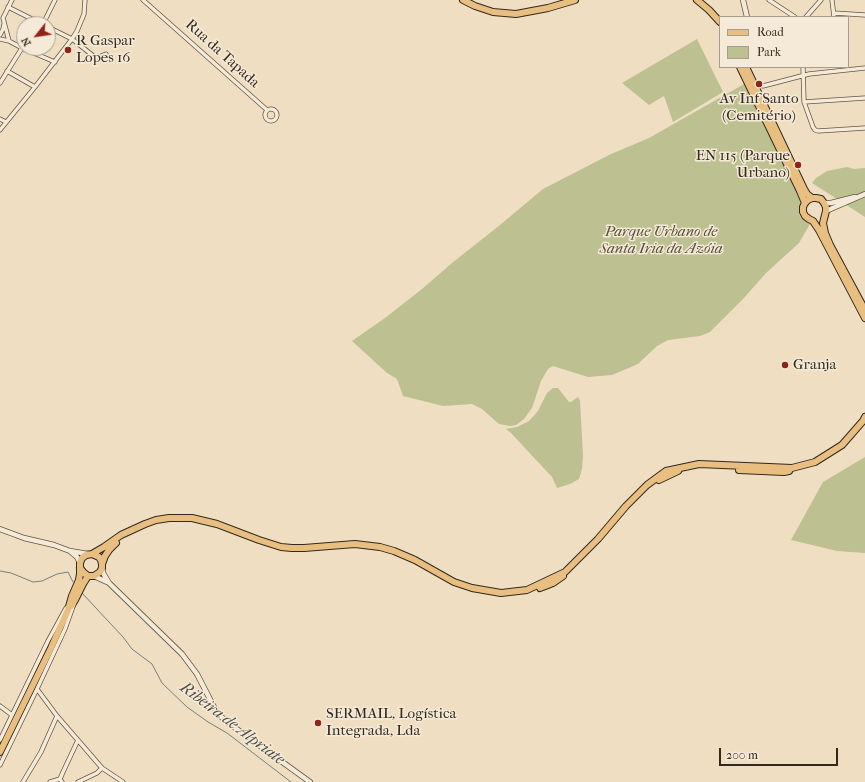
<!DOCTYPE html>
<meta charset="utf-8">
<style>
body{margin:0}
#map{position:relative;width:865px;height:782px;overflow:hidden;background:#f0dec2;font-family:"IM FELL French Canon",serif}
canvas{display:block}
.legend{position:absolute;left:719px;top:16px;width:130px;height:52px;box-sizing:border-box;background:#f5ead7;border:1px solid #a79c8d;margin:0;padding:5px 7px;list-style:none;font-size:12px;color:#33281d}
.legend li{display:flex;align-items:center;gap:8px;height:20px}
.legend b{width:20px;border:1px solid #a79c8d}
.north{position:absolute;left:16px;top:16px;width:40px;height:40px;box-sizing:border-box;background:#f5ead7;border:1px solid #a79c8d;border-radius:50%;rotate:240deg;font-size:11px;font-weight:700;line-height:16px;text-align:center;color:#33281d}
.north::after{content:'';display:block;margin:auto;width:14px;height:18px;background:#8f2418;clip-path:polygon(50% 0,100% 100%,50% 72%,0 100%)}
.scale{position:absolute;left:719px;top:748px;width:119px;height:18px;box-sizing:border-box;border:2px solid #33281d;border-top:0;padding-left:5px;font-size:12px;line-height:14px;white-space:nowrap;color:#33281d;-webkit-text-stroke:3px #f5ead7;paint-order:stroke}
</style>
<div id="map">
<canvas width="865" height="782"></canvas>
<ul class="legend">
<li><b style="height:5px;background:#e8bf81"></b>Road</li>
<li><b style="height:11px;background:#bdc090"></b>Park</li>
</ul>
<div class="north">N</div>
<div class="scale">200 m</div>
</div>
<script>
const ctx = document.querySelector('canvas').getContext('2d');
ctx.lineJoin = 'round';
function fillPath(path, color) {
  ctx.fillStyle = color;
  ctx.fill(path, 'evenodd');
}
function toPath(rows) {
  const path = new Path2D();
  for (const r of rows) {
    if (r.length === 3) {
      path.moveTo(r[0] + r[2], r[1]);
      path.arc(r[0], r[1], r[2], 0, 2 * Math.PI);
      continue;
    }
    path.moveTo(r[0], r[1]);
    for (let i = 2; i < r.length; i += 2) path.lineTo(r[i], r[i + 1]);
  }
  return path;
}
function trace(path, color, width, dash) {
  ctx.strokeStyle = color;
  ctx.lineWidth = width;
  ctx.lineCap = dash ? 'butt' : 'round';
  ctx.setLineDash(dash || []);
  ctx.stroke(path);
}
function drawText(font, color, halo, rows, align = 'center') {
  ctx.font = font + ' "IM FELL French Canon",serif';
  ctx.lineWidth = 3;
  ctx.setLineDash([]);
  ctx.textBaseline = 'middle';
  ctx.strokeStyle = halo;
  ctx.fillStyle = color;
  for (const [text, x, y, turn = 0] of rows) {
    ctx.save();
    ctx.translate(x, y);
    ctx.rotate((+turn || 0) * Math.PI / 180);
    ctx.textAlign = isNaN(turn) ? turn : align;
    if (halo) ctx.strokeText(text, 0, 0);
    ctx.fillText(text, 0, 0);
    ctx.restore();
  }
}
fillPath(toPath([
 [697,39,723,92,673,122,664,96,649,105,622,83],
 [744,84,801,199,799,214,801,218,810,224,799,243,766,273,743,299,710,332,700,336,668,340,657,346,638,364,612,375,588,377,553,366,548,369,541,381,532,408,524,419,516,425,510,426,499,424,482,409,472,404,443,406,403,396,397,379,387,373,352,341,385,318,422,289,452,263,500,225,543,189,611,154,649,138],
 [847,167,854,169,865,168,865,217,812,183,816,178,827,171],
 [553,388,558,388,569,402,571,402,578,397,580,401,582,437,583,456,582,469,579,479,570,484,557,488,552,477,511,433,506,429,517,427,529,421,538,411,547,393],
 [865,457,865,553,837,551,791,540,823,482]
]), '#bdc090');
trace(toPath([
 [0,571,11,573,33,582,42,581,57,574,68,572,73,582],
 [82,593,123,637,132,649,152,664,162,683,187,707,208,722,227,733,291,782]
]), '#73807d', 1);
const minor = toPath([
 [143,0,267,110],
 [769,0,795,17],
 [832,0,834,17],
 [8,7,42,24],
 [834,13,865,15],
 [806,17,821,0],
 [43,24,55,0],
 [48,27,72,39,96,58,106,54],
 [0,35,3,29,4,24],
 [0,39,9,41,22,48,55,62],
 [9,41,3,18,12,0],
 [803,67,804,102,813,127,815,130,818,131,865,128],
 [7,71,35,87],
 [0,83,22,48],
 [763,86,809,74,865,68],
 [804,102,865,98],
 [271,115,6],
 [0,119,6,122],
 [0,130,35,87,72,39,77,31,84,14,85,0],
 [37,689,57,716,102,768,123,782],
 [0,706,12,715],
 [0,740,48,641,66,608],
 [0,765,37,689,65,629,74,604],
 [23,782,41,752,57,716],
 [50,782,60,779],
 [62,782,60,779,63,772,78,740],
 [78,782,97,773,102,768]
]);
const tertiary = toPath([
 [743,0,747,17],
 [824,203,831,203,855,197],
 [826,211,865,194],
 [0,529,24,538,54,545,70,551,88,554],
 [71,552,77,557,80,563],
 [102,568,103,573,109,583,182,654,197,674,215,709,218,714,227,722,310,782],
 [94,576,107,582]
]);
const primary = toPath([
 [463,0,475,6,493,12,516,14,548,8,575,0],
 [697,0,709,10,720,22],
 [740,67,800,191,805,203],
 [746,67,804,189,807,194,812,198],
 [865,310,830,245,825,233,823,223,826,211,826,207,824,203,821,199,816,198,812,198,808,200,805,203,803,207,803,212,805,216,809,219,813,221,819,230,865,318],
 [739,470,784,472,789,471],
 [659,480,678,471],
 [92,554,104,547,121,535,145,524,156,520,169,518,192,518,217,524,259,540,281,547,292,548,304,548,355,544,380,547,394,551,415,560,454,582,472,588,501,593,527,590,565,572,598,539,626,506,647,485,666,471,699,464,792,468,815,462,842,445,863,421,865,417],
 [102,564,105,556,109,550,116,543],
 [540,588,553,583,563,576],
 [71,606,75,600,83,584,88,576],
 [0,752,51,648,68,610,72,596,79,580,80,574,80,563,82,558,86,555,92,554,99,557,101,560,102,564,102,568,100,572,94,576,88,576,84,573,80,568]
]);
trace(minor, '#625646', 5);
trace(tertiary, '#625646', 6);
trace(primary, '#33281d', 8);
trace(minor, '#f5ead7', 3.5);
trace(tertiary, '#f5ead7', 4.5);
trace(primary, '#e8bf81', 6);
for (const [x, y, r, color] of [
 [68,50,4,"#8f2418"],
 [759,84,4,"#8f2418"],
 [798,165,4,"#8f2418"],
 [785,365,4,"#8f2418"],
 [318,723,4,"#8f2418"]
]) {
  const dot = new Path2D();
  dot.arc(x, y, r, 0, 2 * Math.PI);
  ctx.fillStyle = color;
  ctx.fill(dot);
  trace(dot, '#f5ead7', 1.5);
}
drawText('15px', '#33281d', '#f5ead7', [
 ["R Gaspar",76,41],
 ["Lopes 16",76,58],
 ["Av Inf Santo",759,99,"center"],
 ["(Cemitério)",759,116,"center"],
 ["EN 115 (Parque",790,156,"right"],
 ["Urbano)",790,173,"right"],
 ["Granja",793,365],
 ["SERMAIL, Logística",326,714],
 ["Integrada, Lda",326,731]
], 'left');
drawText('15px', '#33281d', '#f5ead7', [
 ["Rua da Tapada",222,54,42]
]);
drawText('italic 15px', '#564e3a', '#f5ead7', [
 ["Parque Urbano de",661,232],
 ["Santa Iria da Azóia",661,249]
]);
drawText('italic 16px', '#4e4c45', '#f5ead7', [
 ["Ribeira de Alpriate",232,724,37]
]);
</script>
